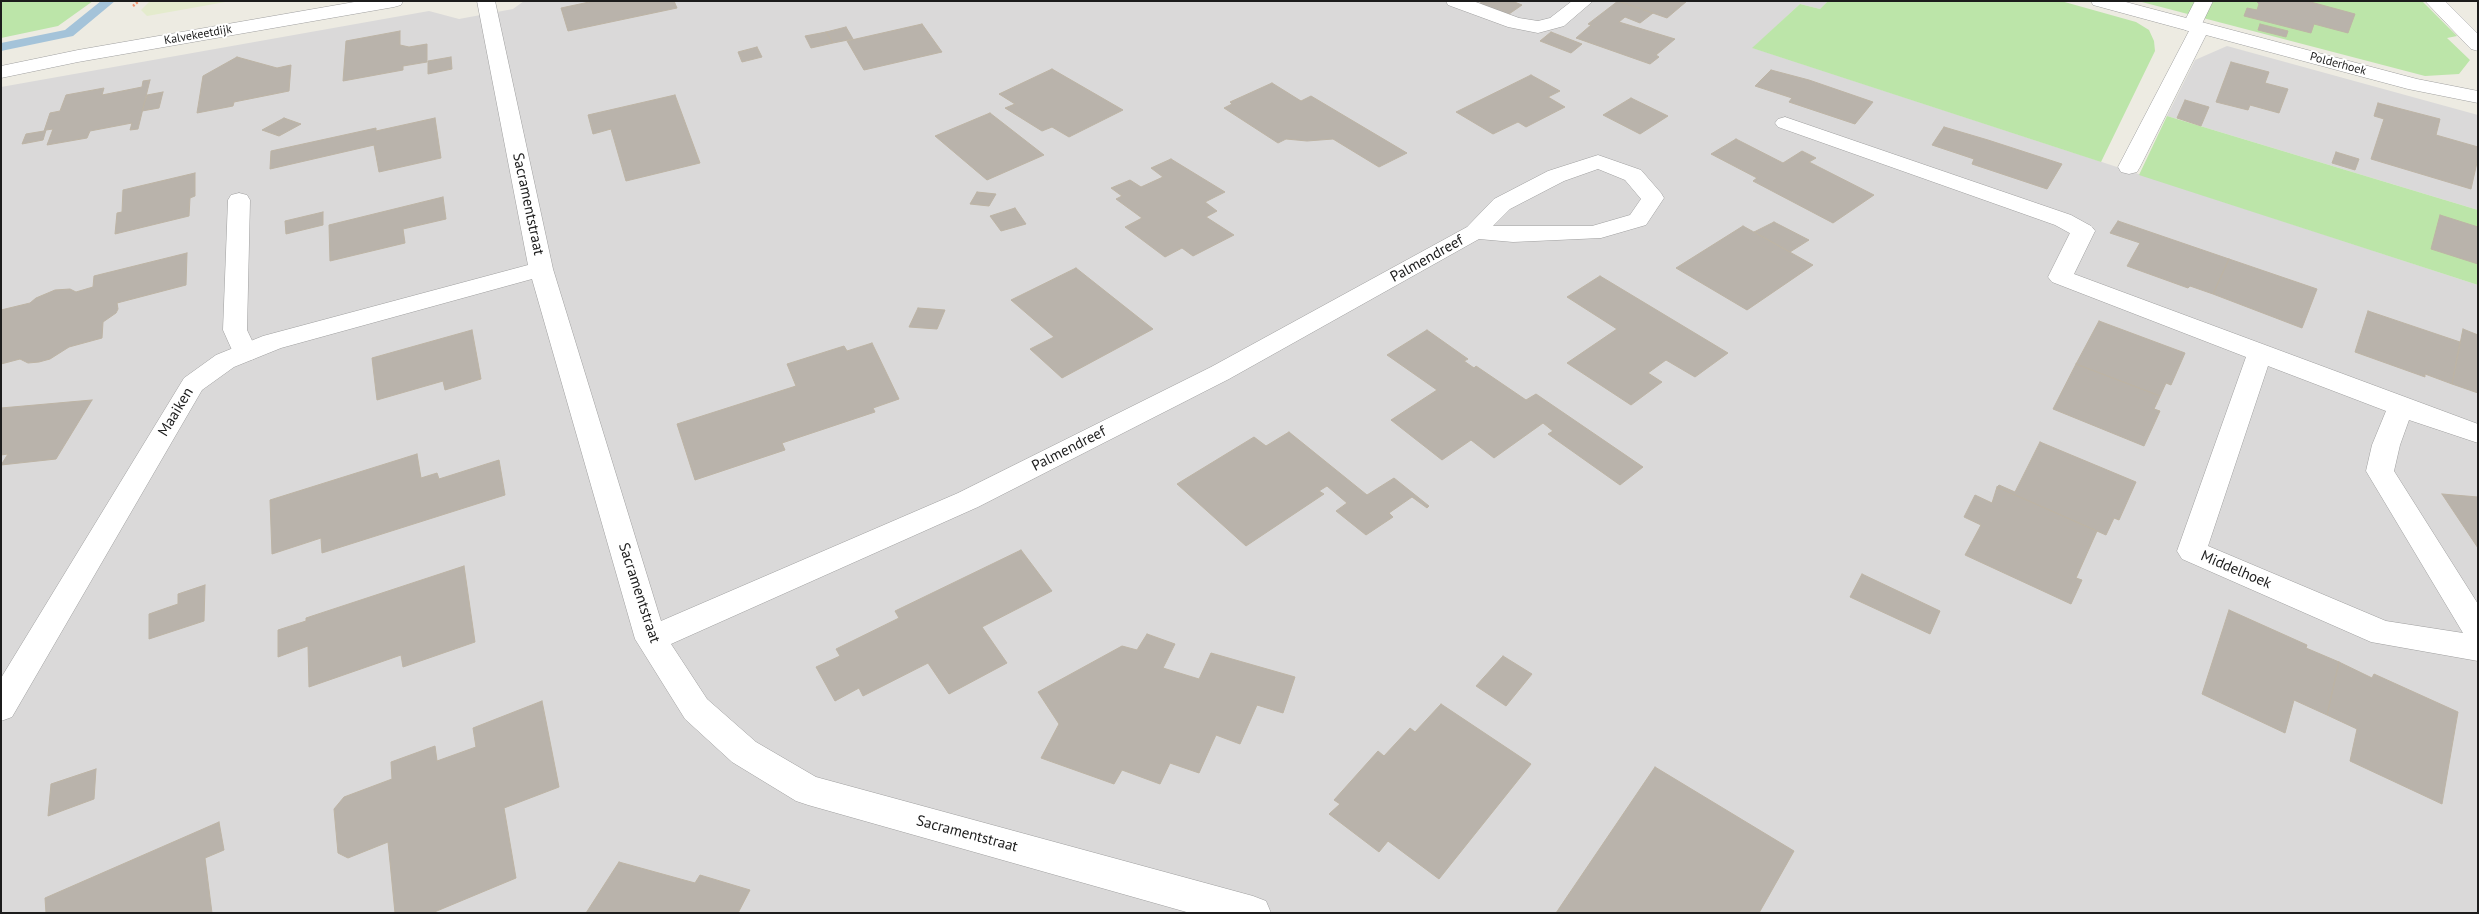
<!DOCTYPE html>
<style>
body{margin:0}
#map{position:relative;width:2479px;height:914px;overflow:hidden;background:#edebe2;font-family:"PT Sans",sans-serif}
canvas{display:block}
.frame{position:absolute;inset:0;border:2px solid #1c1c1c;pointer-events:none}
</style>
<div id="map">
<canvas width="2479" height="914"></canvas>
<div class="frame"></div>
</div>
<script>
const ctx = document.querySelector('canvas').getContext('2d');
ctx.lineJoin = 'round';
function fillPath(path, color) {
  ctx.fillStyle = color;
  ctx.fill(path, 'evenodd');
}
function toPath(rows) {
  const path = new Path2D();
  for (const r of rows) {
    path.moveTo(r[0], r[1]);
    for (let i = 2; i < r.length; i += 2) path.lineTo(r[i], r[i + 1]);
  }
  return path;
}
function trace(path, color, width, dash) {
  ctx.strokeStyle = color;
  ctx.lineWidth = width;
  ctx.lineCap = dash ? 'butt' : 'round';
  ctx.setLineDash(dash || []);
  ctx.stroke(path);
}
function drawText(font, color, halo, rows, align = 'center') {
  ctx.font = font + ' "PT Sans",sans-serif';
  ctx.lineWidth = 4;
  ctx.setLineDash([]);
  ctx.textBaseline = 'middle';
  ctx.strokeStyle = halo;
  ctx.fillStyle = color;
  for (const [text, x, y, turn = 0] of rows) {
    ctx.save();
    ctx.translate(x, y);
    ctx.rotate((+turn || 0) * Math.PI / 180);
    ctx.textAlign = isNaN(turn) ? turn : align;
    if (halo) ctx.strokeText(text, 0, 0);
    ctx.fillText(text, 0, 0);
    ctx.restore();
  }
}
fillPath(toPath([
 [524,1,1828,1,1820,9,1800,4,1753,48,2478,285,2478,913,1,913,1,87,429,11,459,19,513,9],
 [2227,46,2478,115,2478,210,2167,116,2195,60]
]), '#dad9d9');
fillPath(toPath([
 [150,1,231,1,147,16,141,10]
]), '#e4ebcd');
fillPath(toPath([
 [1,1,93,1,58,26,1,38],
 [1828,1,2061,1,2136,22,2149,30,2154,41,2155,51,2101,162,1752,48,1800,4,1820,9],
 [2138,1,2422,1,2457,36,2447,38,2470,60,2459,74,2425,76],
 [2167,116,2478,210,2478,285,2139,175]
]), '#bce5a9');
fillPath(toPath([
 [101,1,115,1,73,36,1,51,1,43,65,30,101,1]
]), '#a4c3d9');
const building = toPath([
 [594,1,674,1,677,8,568,31,561,8,594,1],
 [1483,1,1512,1,1522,5,1509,14,1479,4,1483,1],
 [1618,1,1687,1,1667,18,1618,1],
 [1618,1,1653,13,1640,23,1625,17,1619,22,1675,39,1656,55,1659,57,1650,64,1576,38,1591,25,1588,24,1618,1],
 [2256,1,2307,1,2355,14,2348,33,2314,24,2311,33,2244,16,2247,8,2257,10,2259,4,2256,1],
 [922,24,942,52,864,70,847,41,922,24],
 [2260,24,2288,31,2286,37,2258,30,2260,24],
 [846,27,853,39,833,43,826,32,846,27],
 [400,31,400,45,409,47,427,44,427,62,403,66,403,70,343,81,346,41,400,31],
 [826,32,833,43,811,48,805,36,826,32],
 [1551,32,1582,44,1571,53,1540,41,1551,32],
 [757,47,762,57,742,62,738,52,757,47],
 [237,57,277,68,291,65,289,91,234,102,233,106,197,113,203,76,237,57],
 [451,57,452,69,428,74,428,61,451,57],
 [2231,62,2269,72,2265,83,2288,89,2279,113,2250,105,2248,110,2216,102,2231,62],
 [1052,69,1123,110,1069,137,1052,127,1042,131,1005,108,1015,104,999,94,1052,69],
 [1771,70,1809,80,1873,102,1855,124,1789,102,1792,98,1755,86,1771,70],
 [1531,75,1560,91,1548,97,1565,107,1526,127,1518,122,1493,134,1456,112,1531,75],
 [150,80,138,129,130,130,132,123,90,131,87,138,47,145,53,129,46,130,43,140,22,144,26,134,44,131,50,113,60,111,66,95,104,88,102,95,142,87,143,81,150,80],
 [1272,83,1301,101,1311,96,1407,153,1379,167,1333,139,1307,141,1286,139,1278,143,1224,108,1232,104,1230,102,1272,83],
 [163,92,159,108,142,111,147,95,163,92],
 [675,95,700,163,626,181,611,129,593,134,588,115,675,95],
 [1631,98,1668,116,1640,134,1603,115,1631,98],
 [2185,100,2209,107,2201,126,2177,118,2185,100],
 [2378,103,2440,119,2436,135,2478,147,2478,158,2471,189,2371,159,2384,119,2374,116,2378,103],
 [990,113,1044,155,987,180,935,136,990,113],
 [284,118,301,124,279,136,262,130,284,118],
 [435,118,441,158,379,172,374,145,270,169,271,151,376,128,376,131,435,118],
 [1944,127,1988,140,2062,164,2047,189,1972,164,1974,159,1932,145,1944,127],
 [1736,139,1783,163,1802,151,1816,158,1809,162,1874,195,1833,223,1753,181,1757,178,1711,154,1736,139],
 [2336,152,2359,159,2355,170,2332,163,2336,152],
 [1171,159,1225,192,1205,202,1217,211,1206,217,1234,235,1193,256,1182,248,1165,257,1125,227,1142,218,1116,199,1122,196,1111,188,1130,180,1141,187,1163,177,1151,168,1171,159],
 [195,173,195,196,190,198,189,216,115,234,117,213,122,212,123,190,195,173],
 [977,192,996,194,989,206,970,204,977,192],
 [443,197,446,219,403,229,405,243,330,261,329,225,443,197],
 [1015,208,1026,224,1001,231,990,216,1015,208],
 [323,212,323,225,286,234,285,221,323,212],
 [2440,215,2478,227,2478,264,2431,249,2440,215],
 [2118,221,2229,259,2213,294,2190,286,2188,288,2127,266,2140,243,2110,233,2118,221],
 [1774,222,1809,240,1790,252,1754,232,1774,222],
 [1743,226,1813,265,1747,310,1676,268,1743,226],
 [187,253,186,285,117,303,118,309,116,313,103,322,102,338,69,347,50,359,39,362,28,363,20,359,1,364,1,310,30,303,36,298,55,290,70,289,76,292,93,287,94,276,187,253],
 [2229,259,2317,289,2302,328,2213,294,2229,259],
 [1076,268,1153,329,1062,378,1030,349,1054,337,1011,300,1076,268],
 [1600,276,1728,353,1695,377,1666,360,1648,373,1662,382,1631,405,1567,363,1617,329,1567,297,1600,276],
 [918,308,945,310,937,329,909,327,918,308],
 [2368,311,2460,342,2452,384,2425,374,2425,377,2355,352,2368,311],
 [2099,321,2185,353,2171,385,2166,383,2160,396,2076,364,2099,321],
 [2463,329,2478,335,2478,393,2452,384,2463,329],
 [472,330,481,379,445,390,443,381,377,400,372,358,472,330],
 [1427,330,1468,359,1464,361,1474,368,1476,366,1526,400,1536,394,1643,467,1620,485,1548,434,1553,431,1543,423,1494,458,1471,440,1442,460,1391,420,1437,390,1387,355,1427,330],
 [872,343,899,399,873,408,875,412,782,443,785,450,695,480,677,424,796,386,787,364,844,346,847,351,872,343],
 [2076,364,2160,396,2154,409,2160,411,2144,446,2053,409,2076,364],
 [92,400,56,459,1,465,8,454,1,455,1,408,92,400],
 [1289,432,1367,495,1394,478,1429,506,1427,508,1412,497,1389,513,1393,517,1366,535,1336,511,1347,503,1327,486,1319,491,1324,494,1246,546,1177,484,1254,437,1266,446,1289,432],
 [2040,442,2136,482,2119,520,2114,518,2106,535,1997,487,1999,485,2015,492,2040,442],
 [417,454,421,478,437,473,439,479,499,460,505,495,322,553,321,538,272,554,270,500,417,454],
 [1997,487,2097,531,2076,578,2082,580,2071,604,1965,555,1981,525,1964,517,1975,495,1992,503,1997,487],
 [2442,494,2478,497,2478,548,2442,494],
 [1021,550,1052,591,982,627,1007,663,949,694,928,663,863,696,859,688,835,701,816,667,840,656,836,649,899,618,895,611,1021,550],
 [464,566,475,642,403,667,401,655,309,687,308,646,278,657,278,630,306,621,306,618,464,566],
 [1862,574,1940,611,1930,634,1850,597,1862,574],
 [205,585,204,621,149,639,149,614,178,604,178,594,205,585],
 [2229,610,2307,645,2306,648,2339,662,2327,715,2294,700,2285,733,2202,694,2229,610],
 [1147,634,1175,644,1163,668,1199,679,1211,653,1295,677,1283,713,1257,705,1240,744,1216,735,1199,773,1170,763,1160,784,1122,770,1114,784,1041,758,1059,724,1038,692,1122,646,1137,650,1147,634],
 [1503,656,1532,674,1506,706,1476,686,1503,656],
 [2339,662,2372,678,2374,674,2458,712,2442,804,2350,761,2357,729,2327,715,2339,662],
 [542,701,559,787,504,808,516,878,432,913,395,913,388,842,348,858,338,853,334,809,344,797,392,779,391,762,435,746,437,761,476,747,473,728,542,701],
 [1441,704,1531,764,1439,879,1388,841,1379,852,1329,814,1340,804,1334,800,1378,751,1384,756,1410,728,1415,732,1441,704],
 [1655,767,1794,851,1759,913,1556,913,1655,767],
 [96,769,94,799,48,816,51,784,96,769],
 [219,822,224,850,205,858,212,913,46,913,45,898,219,822],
 [619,862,695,883,700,875,750,890,738,913,586,913,619,862]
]);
fillPath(building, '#b9b3ab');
trace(building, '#bdb4a5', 1);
const lane = toPath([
 [1446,1,1473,1,1519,18,1538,21,1550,18,1572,1,1593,1,1564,26,1538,33,1508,27,1448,5,1446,1],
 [2195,1,2213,1,2199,30,2192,32,2185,30,2182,26,2195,1],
 [1785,117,2071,215,2091,226,2095,231,2091,236,2083,238,2075,236,2055,225,1778,127,1775,123,1778,119,1785,117],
 [239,193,247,195,250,200,247,330,258,353,254,359,245,361,236,359,223,330,228,200,231,195,239,193]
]);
const street = toPath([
 [360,1,403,1,401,5,394,7,78,62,1,78,1,66,78,50,360,1],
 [477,1,495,1,553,269,661,621,958,493,1211,367,1467,227,1494,199,1548,171,1598,155,1641,170,1661,193,1664,198,1646,225,1601,238,1513,242,1479,239,1229,379,978,507,671,644,707,699,756,742,816,777,1253,896,1266,901,1271,913,1190,913,808,805,796,801,732,762,685,719,635,639,532,279,281,348,234,367,202,390,12,717,1,721,1,678,184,378,216,355,263,336,528,265,477,1],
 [1598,169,1625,180,1641,199,1630,215,1592,226,1493,226,1510,209,1564,181,1598,169],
 [2091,1,2122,1,2417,79,2478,91,2478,103,2408,89,2206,35,2140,167,2137,172,2129,174,2121,172,2118,167,2189,31,2093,5,2091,1],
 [2425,1,2445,1,2478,34,2478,51,2471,49,2425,1],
 [2083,224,2091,226,2095,231,2074,274,2478,424,2478,443,2409,420,2400,445,2394,471,2478,604,2478,661,2371,642,2182,559,2177,551,2246,357,2052,282,2048,277,2071,231,2075,226,2083,224],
 [2268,366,2386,411,2372,445,2366,471,2463,633,2386,621,2208,546,2268,366]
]);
trace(lane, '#a0a0a0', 1);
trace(street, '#a0a0a0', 1);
trace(toPath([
 [133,6,139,1]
]), '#f2926d', 2.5, [2, 2]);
fillPath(lane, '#fff');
fillPath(street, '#fff');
drawText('12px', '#1c1c1c', '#fff', [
 ["Kalvekeetdijk",198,35,-10],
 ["Polderhoek",2338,64,15]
]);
drawText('15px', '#1c1c1c', '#fff', [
 ["Sacramentstraat",528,204,78],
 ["Palmendreef",1427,259,-29],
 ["Maaiken",176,412,-59],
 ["Palmendreef",1069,449,-27],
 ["Middelhoek",2236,570,23],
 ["Sacramentstraat",639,593,72],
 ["Sacramentstraat",967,834,15]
]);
</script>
